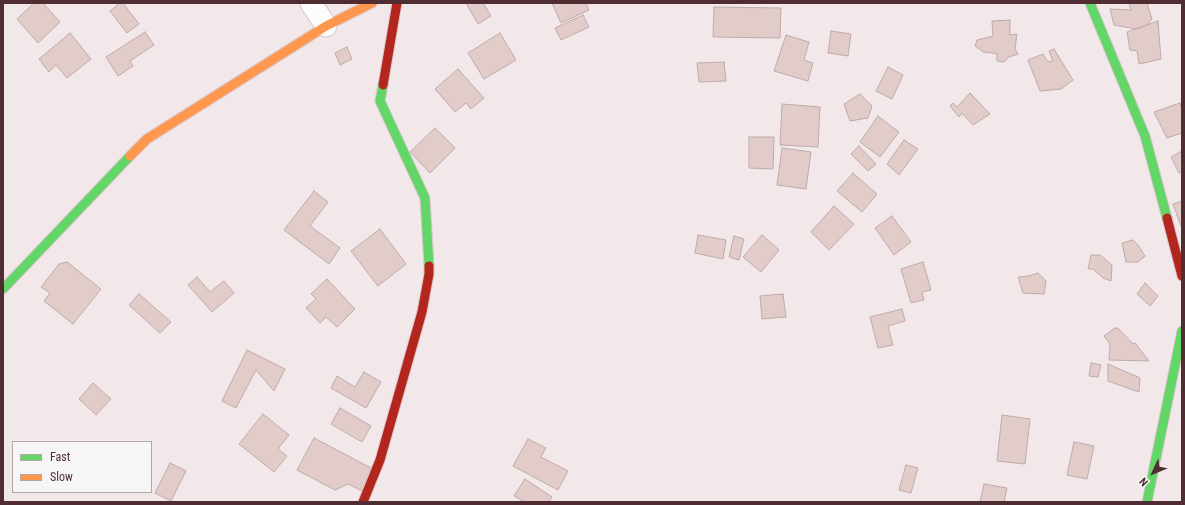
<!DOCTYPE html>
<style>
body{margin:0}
#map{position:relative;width:1185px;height:505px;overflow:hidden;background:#f2e8ea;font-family:"Roboto Condensed",sans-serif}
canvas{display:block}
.frame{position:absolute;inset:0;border:4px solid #502d32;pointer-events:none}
.legend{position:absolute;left:12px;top:441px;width:140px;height:52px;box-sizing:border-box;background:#f6f6f6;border:1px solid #b4a6a8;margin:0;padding:5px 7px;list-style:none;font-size:12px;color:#502d32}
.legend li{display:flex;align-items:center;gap:8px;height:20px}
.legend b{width:20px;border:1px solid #b4a6a8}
.north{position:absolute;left:1133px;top:453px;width:40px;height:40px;-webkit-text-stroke:3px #f6f6f6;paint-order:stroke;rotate:226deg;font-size:11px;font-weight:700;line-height:16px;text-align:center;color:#502d32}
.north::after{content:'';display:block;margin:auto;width:14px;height:18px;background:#502d32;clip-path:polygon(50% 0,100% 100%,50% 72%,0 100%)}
</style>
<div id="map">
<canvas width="1185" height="505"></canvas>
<div class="frame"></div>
<ul class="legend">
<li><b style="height:5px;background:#63d668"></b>Fast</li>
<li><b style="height:5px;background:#ff974d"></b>Slow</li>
</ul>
<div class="north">N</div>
</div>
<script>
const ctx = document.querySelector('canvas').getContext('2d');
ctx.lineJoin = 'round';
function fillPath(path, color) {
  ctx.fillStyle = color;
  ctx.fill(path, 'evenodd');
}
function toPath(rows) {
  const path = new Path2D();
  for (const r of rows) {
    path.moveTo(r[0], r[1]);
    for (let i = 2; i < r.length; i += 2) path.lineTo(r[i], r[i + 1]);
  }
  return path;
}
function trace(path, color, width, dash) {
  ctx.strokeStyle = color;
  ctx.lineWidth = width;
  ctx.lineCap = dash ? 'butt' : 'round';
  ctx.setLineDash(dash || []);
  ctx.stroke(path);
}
const building = toPath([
 [34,3,43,3,60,22,38,43,17,19,34,3],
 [120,3,123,3,139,24,127,33,110,11,120,3],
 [466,3,483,3,491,16,478,24,466,3],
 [552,3,586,3,589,10,561,23,552,3],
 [1129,3,1147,3,1152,19,1147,25,1136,29,1114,25,1110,9,1131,10,1129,3],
 [714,7,781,8,780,38,713,37,714,7],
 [583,15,589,27,561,40,555,28,583,15],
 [1010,20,1010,35,1017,34,1015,49,1018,54,1009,57,1004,62,997,61,997,54,986,52,985,53,975,46,977,40,993,36,992,21,1010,20],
 [1158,21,1161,59,1139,64,1137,51,1130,50,1127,32,1158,21],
 [831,31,851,34,848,56,828,53,831,31],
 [145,32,154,45,130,61,133,66,118,76,106,57,145,32],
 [70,33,91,59,67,78,56,65,49,72,39,59,70,33],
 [500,33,516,60,484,79,468,53,500,33],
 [786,35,809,42,804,60,813,63,808,81,774,71,786,35],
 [347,47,352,59,340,65,335,53,347,47],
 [1054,49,1073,80,1061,89,1040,91,1028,60,1043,54,1048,62,1053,61,1049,51,1054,49],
 [724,62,726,81,699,82,697,63,724,62],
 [888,67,903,75,892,99,876,91,888,67],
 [458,69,484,98,471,109,466,103,455,112,435,89,458,69],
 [970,93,990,114,973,125,962,113,959,117,950,106,953,103,957,107,970,93],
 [860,94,872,106,868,118,850,121,844,104,860,94],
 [1180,103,1182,110,1182,133,1167,138,1154,112,1180,103],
 [782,104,820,107,818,147,780,145,782,104],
 [878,116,899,132,880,157,860,142,878,116],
 [435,128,455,148,430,173,410,152,435,128],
 [749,137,774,137,773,169,749,168,749,137],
 [904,140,918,149,899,175,887,164,904,140],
 [859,146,876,164,868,171,851,154,859,146],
 [782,148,811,152,806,189,777,185,782,148],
 [1182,151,1182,172,1179,173,1171,157,1182,151],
 [853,173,877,194,862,212,837,191,853,173],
 [314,191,328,202,310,226,340,248,329,264,284,230,314,191],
 [1182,201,1182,226,1181,226,1173,204,1182,201],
 [834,206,854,224,829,250,811,232,834,206],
 [892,216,911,242,894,255,875,228,892,216],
 [380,229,406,264,378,286,351,251,380,229],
 [698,235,726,240,723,259,695,253,698,235],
 [762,235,779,250,761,272,743,257,762,235],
 [734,236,744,239,739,260,729,257,734,236],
 [1133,240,1138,245,1145,256,1138,262,1126,262,1122,243,1133,240],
 [1091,255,1100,255,1112,265,1111,281,1103,278,1093,269,1088,269,1091,255],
 [67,262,101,289,73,324,44,301,50,293,41,287,59,264,67,262],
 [923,262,931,290,922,292,924,300,911,303,901,269,923,262],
 [1038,273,1046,281,1044,294,1023,293,1018,277,1029,276,1038,273],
 [197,277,210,292,224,281,234,293,212,312,188,285,197,277],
 [327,279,355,309,337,327,326,317,320,323,306,308,316,299,311,294,327,279],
 [1145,283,1158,296,1150,306,1137,294,1145,283],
 [139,294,171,322,160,333,129,305,139,294],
 [783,294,786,317,762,319,760,296,783,294],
 [902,309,905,321,888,326,893,345,878,348,870,317,902,309],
 [1115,328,1118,328,1133,344,1135,343,1149,361,1109,360,1110,344,1104,336,1115,328],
 [247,350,285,369,274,391,256,370,236,408,222,401,247,350],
 [1091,363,1101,365,1098,377,1089,376,1091,363],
 [1108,364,1140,378,1139,392,1108,381,1108,364],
 [364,372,381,382,366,408,331,388,337,376,355,387,364,372],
 [93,383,111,399,96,415,79,399,93,383],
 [340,408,371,426,362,442,331,424,340,408],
 [263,414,289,435,278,449,287,456,274,472,239,444,263,414],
 [1002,415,1030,419,1025,464,997,461,1002,415],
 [314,438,373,469,362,491,348,484,335,490,297,470,314,438],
 [528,439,546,448,541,457,568,471,558,490,513,466,528,439],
 [1074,442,1094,446,1087,479,1067,475,1074,442],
 [170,463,186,471,171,501,155,493,170,463],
 [906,465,918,468,911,493,899,490,906,465],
 [525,479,552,497,549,502,525,502,514,496,525,479],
 [984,484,1007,488,1004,502,980,502,984,484]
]);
fillPath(building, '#e1ccca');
trace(building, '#beaaa8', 1);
const street = toPath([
 [311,3,326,26]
]);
const fast = toPath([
 [1090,3,1145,136,1167,218],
 [383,85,380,101,425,198,429,266],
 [3,289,130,156],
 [1147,502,1182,331]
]);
const slow = toPath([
 [130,156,147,139,326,26,372,3]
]);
const jam = toPath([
 [383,85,397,3],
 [1167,218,1182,276],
 [363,502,380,460,422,312,429,274,429,266]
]);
trace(street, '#dac5c9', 23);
trace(fast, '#dac5c9', 11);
trace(slow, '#dac5c9', 11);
trace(jam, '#dac5c9', 11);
trace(street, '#fdfcfc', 21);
trace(fast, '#63d668', 9);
trace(slow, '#ff974d', 9);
trace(jam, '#b3261e', 9);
</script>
